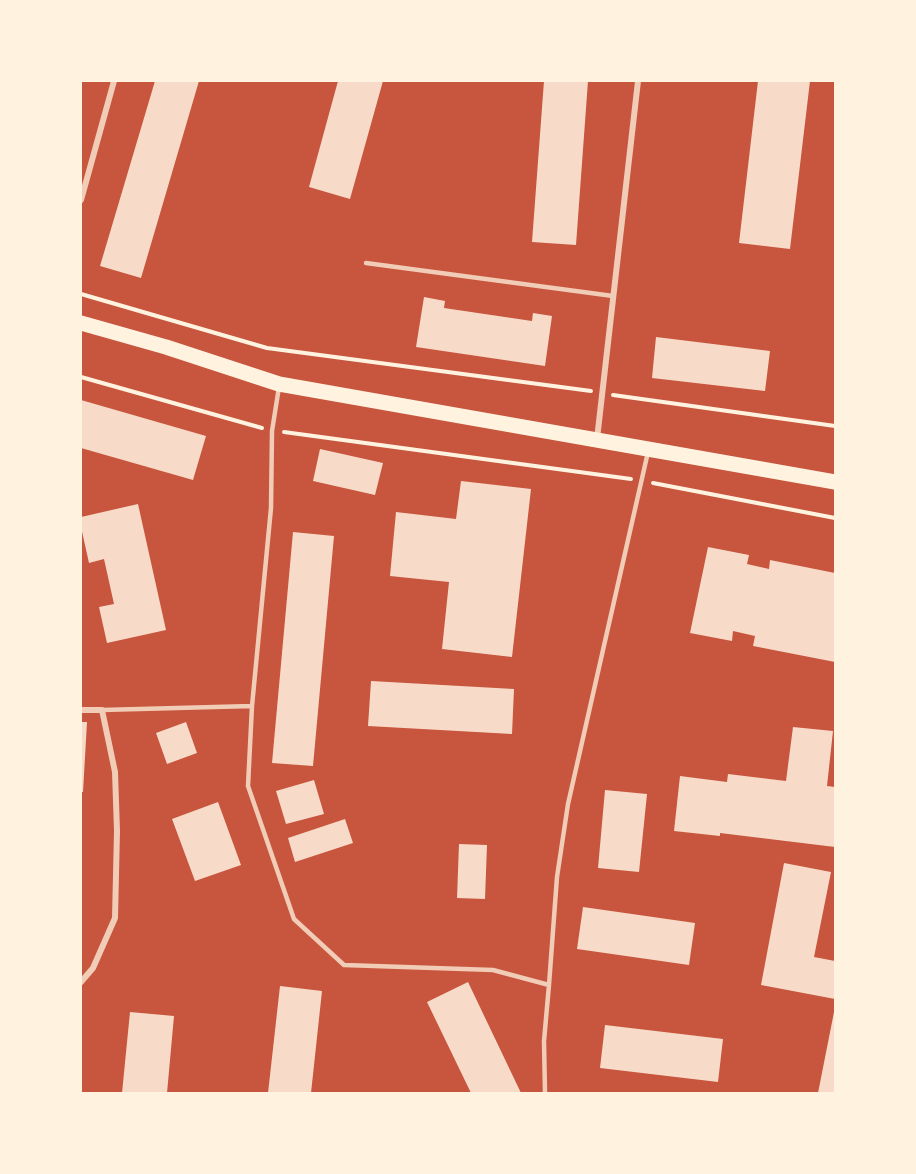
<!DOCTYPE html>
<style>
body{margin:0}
#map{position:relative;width:916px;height:1174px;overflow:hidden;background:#c8553d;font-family:Merriweather,serif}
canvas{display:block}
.frame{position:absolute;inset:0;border:82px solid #fff3e0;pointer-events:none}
</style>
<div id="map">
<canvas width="916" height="1174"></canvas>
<div class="frame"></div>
</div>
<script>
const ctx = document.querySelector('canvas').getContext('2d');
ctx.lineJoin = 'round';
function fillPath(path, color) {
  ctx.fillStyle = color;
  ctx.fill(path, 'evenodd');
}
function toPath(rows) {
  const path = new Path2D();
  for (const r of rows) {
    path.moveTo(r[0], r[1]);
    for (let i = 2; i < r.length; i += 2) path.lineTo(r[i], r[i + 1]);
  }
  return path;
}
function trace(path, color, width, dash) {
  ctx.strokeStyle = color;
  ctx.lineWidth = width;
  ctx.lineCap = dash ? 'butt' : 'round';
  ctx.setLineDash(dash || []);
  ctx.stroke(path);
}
fillPath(toPath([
 [155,81,199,81,141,278,100,266],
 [338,81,383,81,350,199,309,187],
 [544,81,588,81,576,245,532,242],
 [758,81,810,81,790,249,739,243],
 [424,297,445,301,444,308,532,321,533,313,552,316,545,366,416,347],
 [656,337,770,351,765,391,652,378],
 [81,400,206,436,193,480,81,448],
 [320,449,383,463,375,495,313,481],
 [461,481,531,489,512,657,442,649,449,582,390,576,396,512,456,519],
 [138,504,166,630,107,643,99,607,114,604,104,559,89,563,81,527,81,517],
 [293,532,334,536,313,766,272,763],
 [708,547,749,555,747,564,769,569,770,560,835,573,835,662,753,646,755,636,733,631,732,641,690,633],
 [371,681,514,689,512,734,368,726],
 [81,722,87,722,83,792,81,792],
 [186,722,197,753,167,764,156,733],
 [793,727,833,731,827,786,835,787,835,847,720,833,720,836,674,831,680,776,727,782,728,774,786,781],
 [314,780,324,814,286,824,276,791],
 [605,790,647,794,639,872,598,868],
 [218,802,241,865,195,881,172,819],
 [345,819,353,843,295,862,288,838],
 [459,844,487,845,485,899,457,898],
 [784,863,831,872,814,957,835,961,835,999,761,985],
 [583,907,695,923,689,965,577,949],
 [468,982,521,1093,471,1093,427,1002],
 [280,986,322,991,311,1093,268,1093],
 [130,1012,174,1016,167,1093,122,1093],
 [834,1012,835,1012,835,1093,818,1093],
 [605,1025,723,1039,718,1082,600,1068]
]), '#f7dbc8');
trace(toPath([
 [81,294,267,348,591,391],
 [81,377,262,428],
 [613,395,835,426],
 [284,432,631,479],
 [653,483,835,518]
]), '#fff3e0', 4);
trace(toPath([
 [366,263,613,296],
 [279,387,272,431,271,508,252,706,248,786,294,919,344,965,493,970,549,985],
 [102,710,252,706],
 [545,1093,544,1041,549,985,557,877,568,804,648,452]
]), '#f1ccb7', 4.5);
trace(toPath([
 [81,200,114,81],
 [597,439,638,81],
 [81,710,102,710,115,772,117,831,115,918,93,968,81,982]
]), '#f1ccb7', 6);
trace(toPath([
 [81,323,166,347,279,384,835,482]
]), '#fff3e0', 15);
</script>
